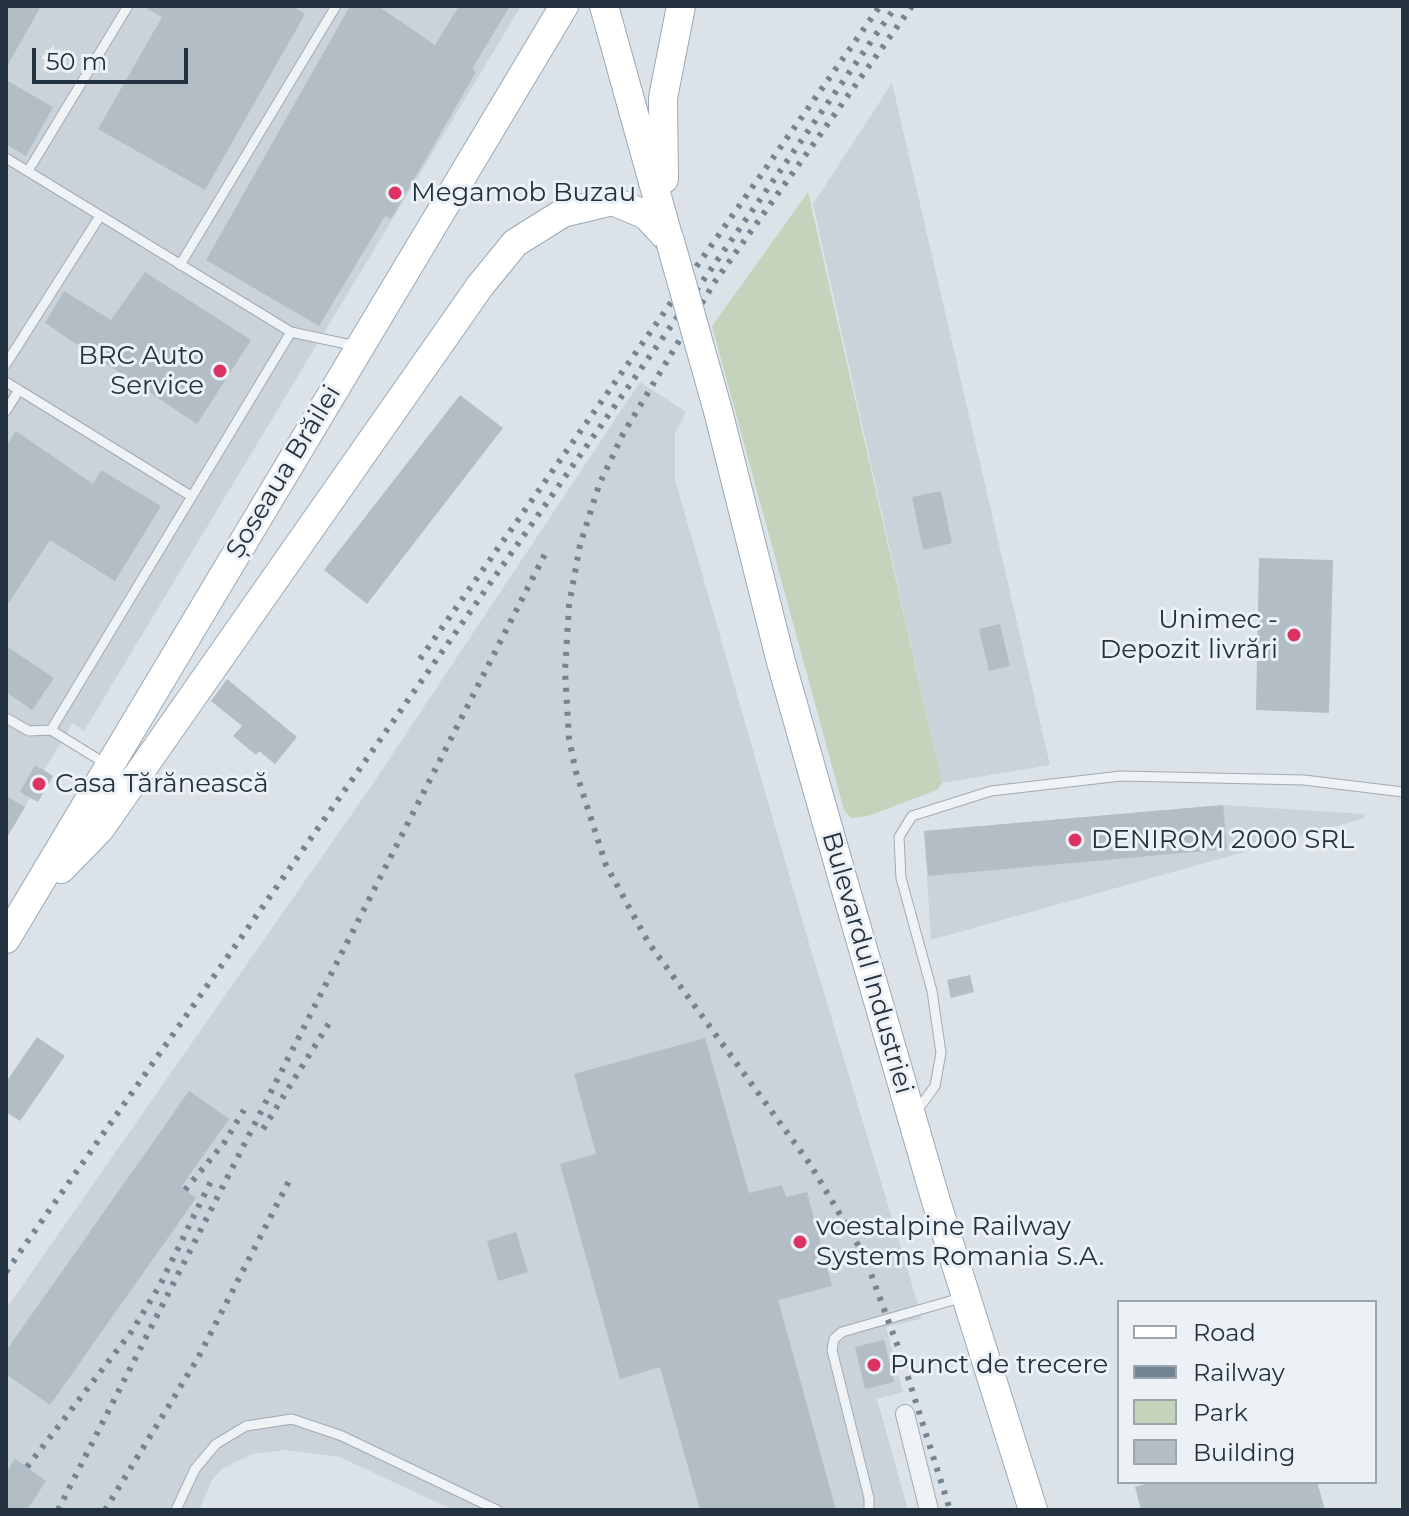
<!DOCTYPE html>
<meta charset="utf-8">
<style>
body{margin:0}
#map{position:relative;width:1409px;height:1516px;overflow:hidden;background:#dce3e8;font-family:Montserrat,sans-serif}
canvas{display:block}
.frame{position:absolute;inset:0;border:8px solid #243240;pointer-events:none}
.legend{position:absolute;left:1117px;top:1300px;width:260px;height:184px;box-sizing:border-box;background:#ecf1f6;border:2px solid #9ca5ad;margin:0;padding:10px 14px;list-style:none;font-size:24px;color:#243240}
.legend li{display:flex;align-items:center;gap:16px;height:40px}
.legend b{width:40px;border:2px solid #9ca5ad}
.scale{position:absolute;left:32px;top:48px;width:156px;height:36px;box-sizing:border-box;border:4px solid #243240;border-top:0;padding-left:10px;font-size:24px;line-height:28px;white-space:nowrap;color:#243240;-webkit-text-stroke:6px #ecf1f6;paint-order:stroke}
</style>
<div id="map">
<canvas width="1409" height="1516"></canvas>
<div class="frame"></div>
<ul class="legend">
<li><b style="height:10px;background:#fff"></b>Road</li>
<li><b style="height:10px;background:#748493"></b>Railway</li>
<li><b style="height:22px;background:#c5d3bc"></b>Park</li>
<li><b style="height:22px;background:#b3bdc6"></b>Building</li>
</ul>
<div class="scale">50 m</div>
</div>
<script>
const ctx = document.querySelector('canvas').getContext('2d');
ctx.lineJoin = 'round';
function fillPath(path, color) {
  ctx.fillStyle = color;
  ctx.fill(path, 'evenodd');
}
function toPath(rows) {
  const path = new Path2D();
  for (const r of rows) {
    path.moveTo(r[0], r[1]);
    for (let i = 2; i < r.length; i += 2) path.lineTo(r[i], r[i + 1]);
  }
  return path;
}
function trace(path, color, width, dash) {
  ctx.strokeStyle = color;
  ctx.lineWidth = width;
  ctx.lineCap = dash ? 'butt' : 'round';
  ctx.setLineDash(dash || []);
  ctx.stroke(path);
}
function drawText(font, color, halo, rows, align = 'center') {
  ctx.font = font + ' Montserrat,sans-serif';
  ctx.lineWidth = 6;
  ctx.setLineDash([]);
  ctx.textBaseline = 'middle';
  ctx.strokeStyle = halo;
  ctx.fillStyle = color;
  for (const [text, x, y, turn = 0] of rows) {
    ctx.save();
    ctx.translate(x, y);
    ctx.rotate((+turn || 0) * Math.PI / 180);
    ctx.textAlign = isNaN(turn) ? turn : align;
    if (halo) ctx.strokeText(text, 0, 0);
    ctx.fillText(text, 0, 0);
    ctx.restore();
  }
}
fillPath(toPath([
 [6,6,521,6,84,731,73,723,44,770,53,776,38,802,30,798,6,839],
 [892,83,1050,765,942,783,813,204],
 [640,382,686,412,675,434,675,480,805,930,920,1311,921,1319,886,1327,903,1392,877,1399,908,1510,453,1510,340,1457,285,1450,252,1454,222,1469,212,1480,199,1510,6,1510,6,1309,372,785],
 [1223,805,1365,814,1365,818,931,940,924,831]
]), '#cad2da');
fillPath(toPath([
 [808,192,942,783,937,790,868,816,851,818,844,810,712,326]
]), '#c5d3bc');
fillPath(toPath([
 [6,6,41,6,6,68],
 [142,6,292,6,305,14,205,190,98,129,162,17],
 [350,6,378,6,435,45,459,6,510,6,472,69,476,72,391,219,385,216,319,326,206,260],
 [6,80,53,107,26,156,6,144],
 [145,272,251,340,197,424,45,323,64,291,111,320],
 [460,395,503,428,367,604,324,570],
 [16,431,93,484,101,470,161,506,115,581,50,540,6,607,6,446],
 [941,491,952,543,923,550,912,497],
 [1259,558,1333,560,1329,713,1256,710],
 [1000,624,1010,666,989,671,979,629],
 [6,646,54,678,32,710,6,692],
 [227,679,297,737,275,764,259,751,256,755,233,736,242,726,211,701],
 [35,765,53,776,38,802,20,792],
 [6,796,25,807,6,839],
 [1223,805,1227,849,928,876,924,831],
 [970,975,974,992,951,998,947,980],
 [37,1037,65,1056,20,1121,6,1112,6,1082],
 [705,1038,749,1193,782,1185,786,1197,807,1192,822,1249,832,1246,837,1265,827,1268,832,1286,778,1300,836,1510,700,1510,660,1367,620,1379,569,1196,560,1164,596,1154,574,1074],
 [189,1091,229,1119,181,1187,196,1198,50,1405,6,1374,6,1351],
 [516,1232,528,1272,498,1281,487,1241],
 [884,1340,894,1382,865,1389,855,1347],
 [15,1459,46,1481,27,1510,6,1510,6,1473],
 [1152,1482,1317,1482,1325,1510,1141,1510,1135,1487]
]), '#b3bdc6');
const service = toPath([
 [6,158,291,332,356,346],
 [28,171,128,6],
 [180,265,336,6],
 [6,364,100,216],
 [6,382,191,496],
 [6,411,19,390],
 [6,718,29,731,51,730],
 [106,764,51,730,291,332],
 [916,1112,935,1086,941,1053,932,991,901,878,899,837,912,816,991,791,1121,776,1304,780,1403,792],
 [176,1510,195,1469,216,1444,246,1426,292,1419,342,1436,497,1510],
 [869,1510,869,1498,832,1350,834,1339,842,1332,964,1297]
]);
const minor = toPath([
 [905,1414,929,1510]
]);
const primary = toPath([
 [604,6,668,236],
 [664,179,663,98,681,6],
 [718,411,781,662,843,880,936,1201,1033,1510],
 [61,869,100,829,480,286,515,243,563,213,613,201,646,215,670,241],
 [6,939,564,6]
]);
trace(service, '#a1aab2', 11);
trace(minor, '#a1aab2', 20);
trace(primary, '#9aa9b5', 30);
trace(service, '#eff3f6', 9);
trace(minor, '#eff3f6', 18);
trace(primary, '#fff', 28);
trace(toPath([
 [912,6,714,283,623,434,599,485,580,545,569,605,565,671,569,739,576,772,606,865,648,942,810,1164,864,1255,901,1355,950,1510],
 [420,659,880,6],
 [263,1129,331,1020],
 [185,1190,224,1143,244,1110],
 [6,1272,896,6],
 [27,1467,132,1331,160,1285,213,1177],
 [58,1510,546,552],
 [105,1510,198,1358,289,1181]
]), '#748493', 6, [4, 8]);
const primaryBridge = toPath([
 [670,241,718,411]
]);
trace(primaryBridge, '#9aa9b5', 30, []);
trace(primaryBridge, '#fff', 28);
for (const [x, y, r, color] of [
 [395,193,8,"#dd3264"],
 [220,371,8,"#dd3264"],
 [1294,635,8,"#dd3264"],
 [39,784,8,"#dd3264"],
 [1075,840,8,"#dd3264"],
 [800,1242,8,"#dd3264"],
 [874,1365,8,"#dd3264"]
]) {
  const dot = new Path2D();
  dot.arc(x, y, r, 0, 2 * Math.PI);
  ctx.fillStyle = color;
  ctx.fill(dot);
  trace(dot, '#ecf1f6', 3);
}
drawText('26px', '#243240', '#ecf1f6', [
 ["Megamob Buzau",411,193],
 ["BRC Auto",204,356,"right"],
 ["Service",204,386,"right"],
 ["Unimec -",1278,620,"right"],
 ["Depozit livrări",1278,650,"right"],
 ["Casa Tărănească",55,784],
 ["DENIROM 2000 SRL",1091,840],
 ["voestalpine Railway",816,1227],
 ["Systems Romania S.A.",816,1257],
 ["Punct de trecere",890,1365]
], 'left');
drawText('26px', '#243240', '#ecf1f6', [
 ["Șoseaua Brăilei",284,472,-59],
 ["Bulevardul Industriei",867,963,74]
]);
</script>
